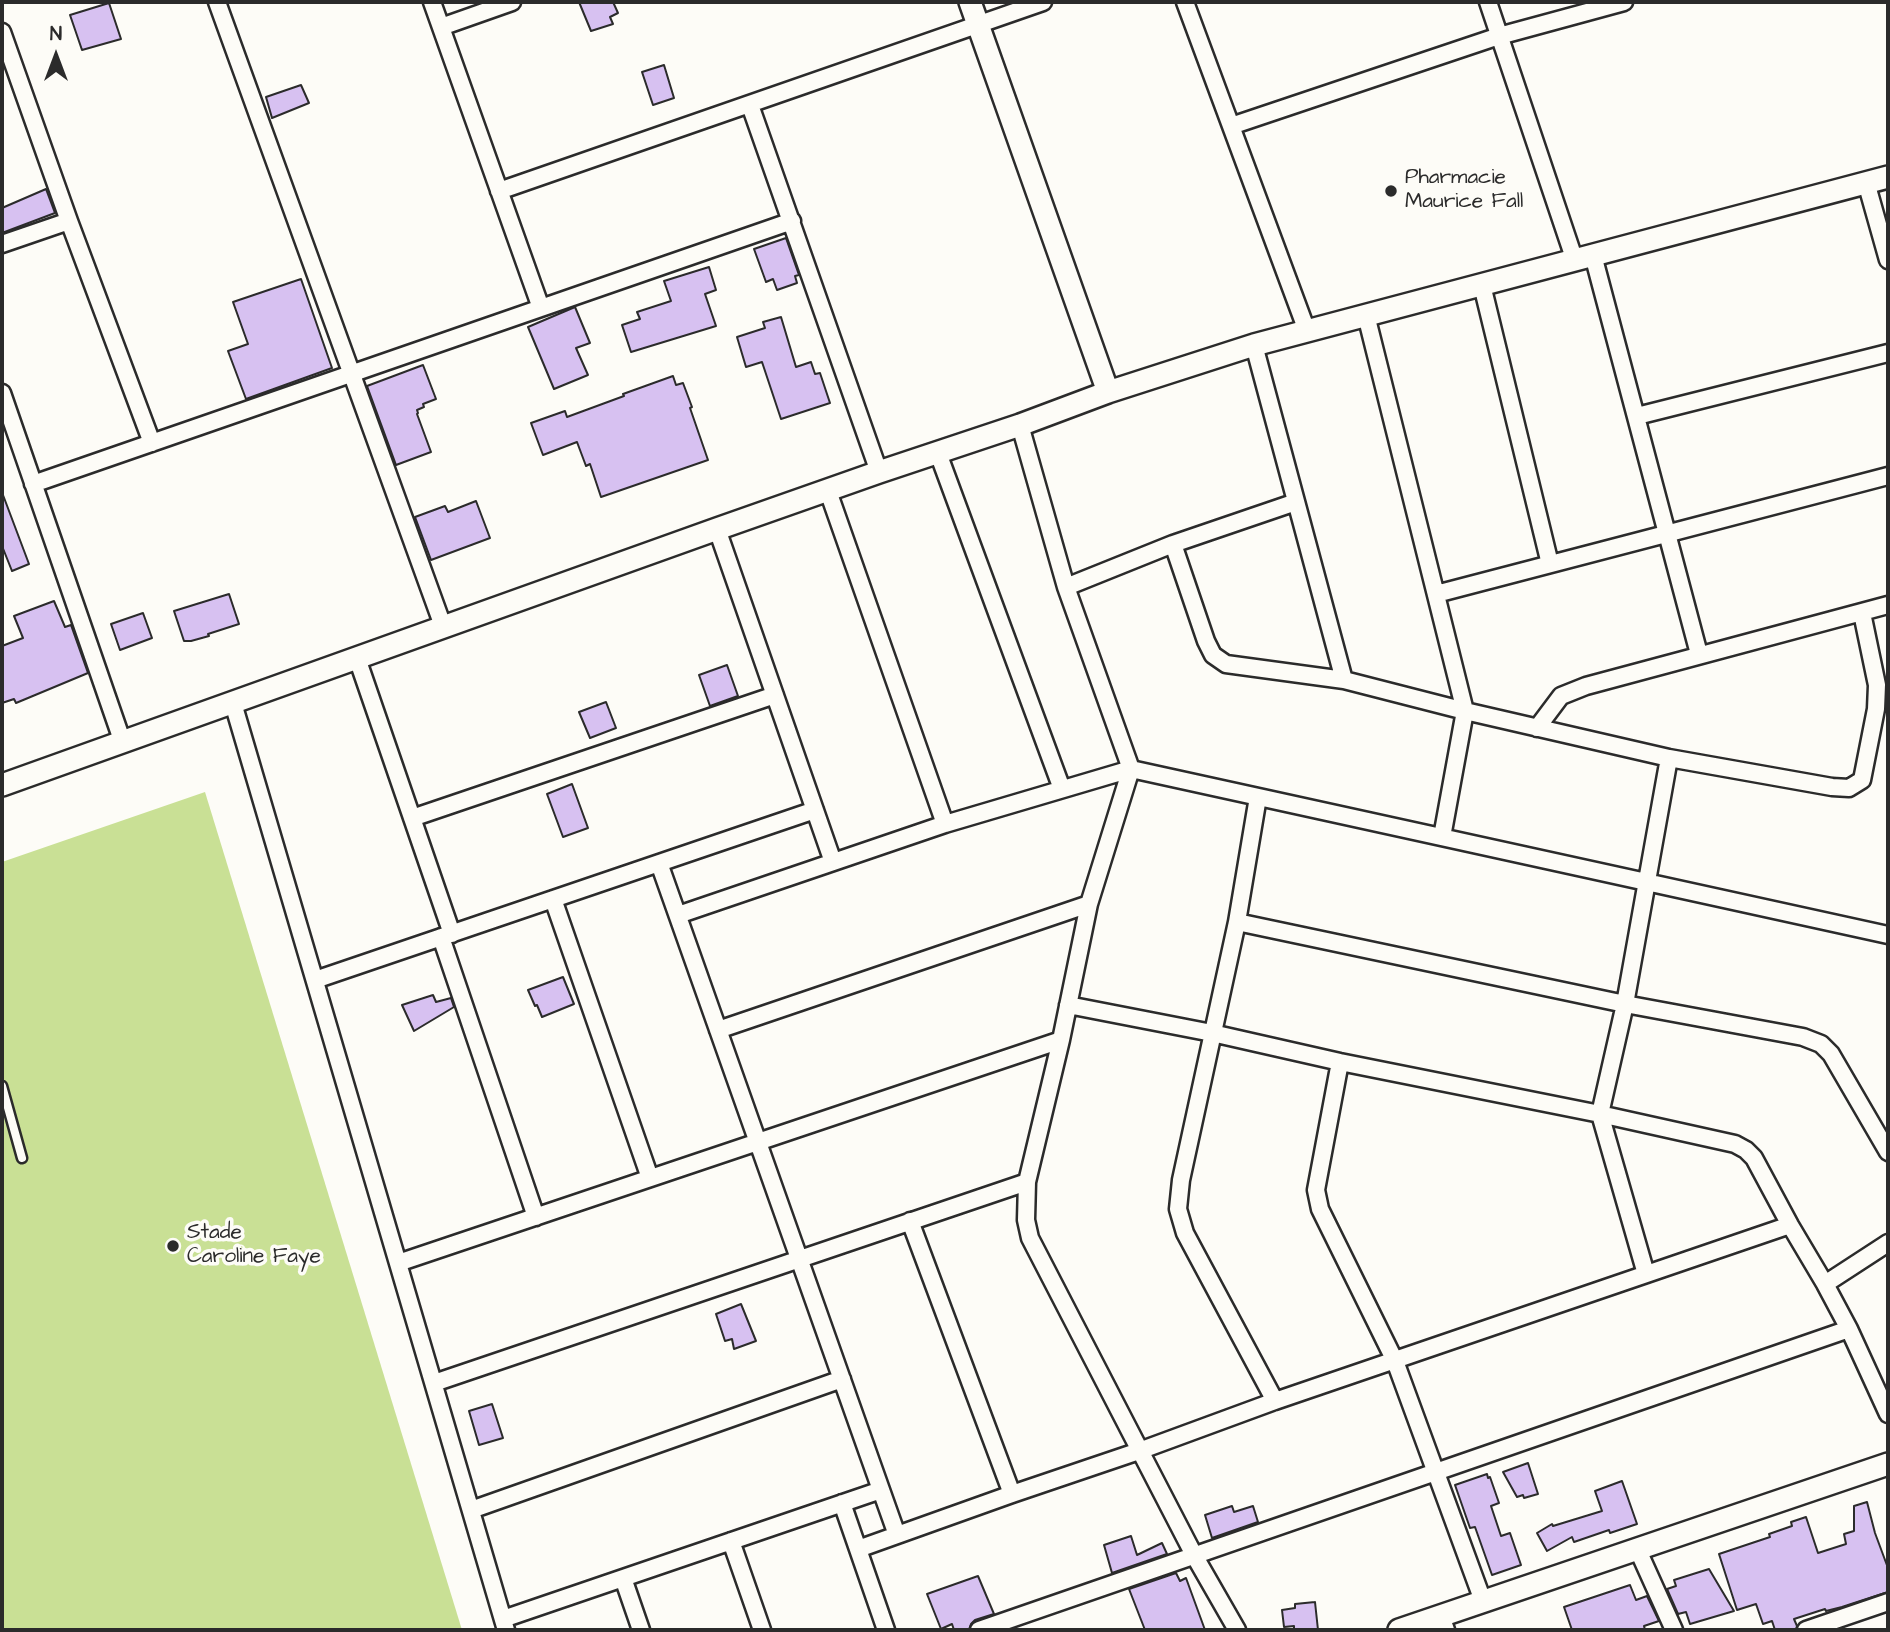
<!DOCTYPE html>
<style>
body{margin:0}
#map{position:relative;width:1890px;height:1632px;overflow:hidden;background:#fdfcf7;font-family:"Architects Daughter",sans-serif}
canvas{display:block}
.frame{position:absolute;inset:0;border:4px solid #2b2b2b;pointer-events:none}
.north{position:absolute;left:21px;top:21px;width:70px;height:70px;-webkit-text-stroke:5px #fdfcf7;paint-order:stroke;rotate:0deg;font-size:19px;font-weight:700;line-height:28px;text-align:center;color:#2b2b2b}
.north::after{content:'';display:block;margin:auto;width:24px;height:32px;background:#2b2b2b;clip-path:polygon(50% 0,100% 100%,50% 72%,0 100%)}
</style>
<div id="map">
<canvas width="1890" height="1632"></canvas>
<div class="frame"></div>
<div class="north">N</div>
</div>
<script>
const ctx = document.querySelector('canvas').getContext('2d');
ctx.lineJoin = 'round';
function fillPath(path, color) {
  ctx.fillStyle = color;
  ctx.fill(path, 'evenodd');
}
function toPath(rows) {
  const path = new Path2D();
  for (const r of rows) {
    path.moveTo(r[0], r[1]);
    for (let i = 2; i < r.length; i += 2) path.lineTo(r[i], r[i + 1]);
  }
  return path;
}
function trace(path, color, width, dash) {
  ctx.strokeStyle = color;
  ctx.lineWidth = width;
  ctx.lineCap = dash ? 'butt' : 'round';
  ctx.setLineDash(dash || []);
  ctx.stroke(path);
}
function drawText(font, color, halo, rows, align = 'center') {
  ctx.font = font + ' "Architects Daughter",sans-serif';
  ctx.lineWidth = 7;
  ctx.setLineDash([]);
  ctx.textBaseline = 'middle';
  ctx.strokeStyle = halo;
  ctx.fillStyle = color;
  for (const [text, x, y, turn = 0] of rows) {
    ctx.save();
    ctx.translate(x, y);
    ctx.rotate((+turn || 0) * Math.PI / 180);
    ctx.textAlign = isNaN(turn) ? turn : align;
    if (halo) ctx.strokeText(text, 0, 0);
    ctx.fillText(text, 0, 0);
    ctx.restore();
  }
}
fillPath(toPath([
 [205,792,462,1630,2,1630,2,862]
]), '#c9e095');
const building = toPath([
 [579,2,613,2,618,13,610,17,613,24,591,31,579,2],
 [109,3,121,39,82,50,70,15,109,3],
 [664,65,674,98,653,105,642,72,664,65],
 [301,85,309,103,272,118,266,97,301,85],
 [46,189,55,213,2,233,2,208,46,189],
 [786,238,799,275,795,276,797,283,777,290,773,279,766,282,754,249,786,238],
 [709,267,716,290,705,294,716,326,631,352,622,325,640,319,637,312,671,301,664,281,709,267],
 [301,279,332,368,246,399,228,351,248,344,233,302,301,279],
 [575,307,590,343,576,348,588,375,554,389,528,327,575,307],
 [781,317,796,367,811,362,815,374,820,373,830,403,781,419,762,362,746,367,737,337,765,328,763,322,781,317],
 [423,365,436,399,423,404,424,407,417,410,418,413,417,414,431,452,396,465,367,386,423,365],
 [673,376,676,385,683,383,692,407,690,408,708,460,601,497,590,464,586,466,577,442,543,455,531,423,565,411,567,417,624,396,623,394,673,376],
 [3,495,29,564,12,571,2,546,2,496,3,495],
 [476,501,490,538,431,560,415,517,445,506,448,512,476,501],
 [229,594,239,624,208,634,209,636,191,641,184,641,174,611,229,594],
 [54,601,65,627,71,625,88,673,16,703,14,699,2,703,2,646,23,638,14,616,54,601],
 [143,613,152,638,120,650,111,624,143,613],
 [727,665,738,696,710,706,699,675,727,665],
 [606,702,616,728,590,738,579,712,606,702],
 [572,784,588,828,563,837,547,794,572,784],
 [563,977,574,1004,542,1017,537,1005,535,1006,528,990,563,977],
 [433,995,436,1002,451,998,454,1007,414,1031,402,1005,433,995],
 [741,1304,756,1341,734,1349,732,1339,725,1341,716,1314,741,1304],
 [492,1404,503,1438,479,1445,469,1411,492,1404],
 [1528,1463,1538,1494,1524,1498,1523,1495,1517,1497,1503,1472,1528,1463],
 [1487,1474,1488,1478,1490,1477,1499,1503,1491,1506,1501,1536,1510,1533,1521,1565,1492,1575,1475,1527,1470,1528,1455,1485,1487,1474],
 [1622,1481,1637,1524,1610,1533,1609,1530,1574,1542,1572,1537,1547,1551,1537,1533,1552,1524,1553,1526,1602,1511,1595,1491,1622,1481],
 [1867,1502,1875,1533,1888,1568,1888,1592,1842,1607,1826,1611,1825,1609,1794,1619,1797,1626,1796,1630,1775,1630,1772,1621,1763,1624,1756,1604,1737,1610,1719,1554,1770,1537,1769,1534,1792,1526,1791,1522,1806,1517,1818,1553,1846,1544,1844,1534,1854,1531,1854,1506,1867,1502],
 [1232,1506,1234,1512,1253,1506,1258,1522,1212,1538,1205,1515,1232,1506],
 [1131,1536,1137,1555,1162,1543,1167,1554,1112,1573,1104,1545,1131,1536],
 [1709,1569,1734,1611,1690,1624,1686,1612,1678,1614,1667,1589,1676,1586,1674,1580,1709,1569],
 [1176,1573,1180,1581,1186,1578,1205,1630,1145,1630,1129,1589,1176,1573],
 [978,1576,994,1614,975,1620,971,1624,969,1630,954,1630,952,1624,941,1629,927,1594,978,1576],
 [1630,1585,1636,1600,1647,1596,1659,1621,1644,1626,1645,1630,1572,1630,1564,1607,1630,1585],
 [1315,1602,1318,1630,1294,1630,1294,1626,1284,1627,1282,1610,1295,1608,1295,1604,1315,1602]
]);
fillPath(building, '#d7c1f1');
trace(building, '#2b2b2b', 2);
const lane = toPath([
 [2,1086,22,1158]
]);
const street = toPath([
 [217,2,443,626],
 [432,2,541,308],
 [1185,2,1307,331],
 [1488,2,1575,261],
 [441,27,512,2],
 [2,32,69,221,152,443],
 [750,105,879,472],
 [1231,126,1499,36,1624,2],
 [1866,182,1888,260],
 [499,191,1043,2],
 [2,244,69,221],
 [1593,255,1699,654],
 [1482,285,1550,564],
 [1366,315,1465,711,1442,837],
 [1254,345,1344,680],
 [2,393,123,743],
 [1637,416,1888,353],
 [1020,425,1066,587,1131,769,1089,904,1061,1040,1027,1182,1026,1220,1030,1238,1194,1555,1237,1630],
 [938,453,1062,789],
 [33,484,792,221],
 [828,491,945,824],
 [717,529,833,862],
 [1173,544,1206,641,1213,655,1226,664,1344,680,1465,711,1669,758,1832,787,1849,788,1862,780,1876,709,1877,685,1862,613],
 [1066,587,1173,544,1296,502],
 [1436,594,1888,476],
 [357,658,452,934],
 [233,703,506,1630],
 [1537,728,1561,696,1586,686,1888,605],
 [1258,797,1237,922,1181,1180,1178,1209,1185,1233,1275,1401],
 [412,818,775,695],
 [659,863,897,1535],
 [553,899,650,1178],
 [678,915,945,824,1131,769,1888,935],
 [1237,922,1625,1004,1803,1037,1821,1044,1831,1054,1888,1152],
 [441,937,536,1217],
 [315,980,815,810],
 [1068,1005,1212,1033,1340,1062,1600,1114,1735,1144,1746,1150,1754,1158,1790,1225,1825,1284,1849,1329,1888,1414],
 [718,1030,1089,904],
 [1340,1062,1316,1190,1320,1209,1395,1361,1483,1601],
 [910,1221,1012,1494],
 [398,1263,1061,1040],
 [1646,1274,1600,1114,1625,1004,1669,758],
 [1825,1284,1888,1243],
 [434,1383,1027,1182],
 [842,1503,886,1630],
 [471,1510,842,1379],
 [731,1541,762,1630],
 [1637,1548,1674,1630],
 [858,1549,1012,1494,1139,1451,1275,1401,1790,1225],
 [623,1578,641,1630],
 [1441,1616,1446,1630],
 [503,1619,881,1490],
 [979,1630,1849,1329],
 [1806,1630,1888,1602]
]);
const secondary = toPath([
 [970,2,1108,392],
 [2,785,717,529,879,472,1020,425,1108,392,1254,345,1888,177],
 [1399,1630,1888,1464]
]);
trace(lane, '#2b2b2b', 13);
trace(street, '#2b2b2b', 21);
trace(secondary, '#2b2b2b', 26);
trace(lane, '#fdfcf7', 8);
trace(street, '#fdfcf7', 16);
trace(secondary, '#fdfcf7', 21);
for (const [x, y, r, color] of [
 [1391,191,7,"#2b2b2b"],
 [173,1246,7,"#2b2b2b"]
]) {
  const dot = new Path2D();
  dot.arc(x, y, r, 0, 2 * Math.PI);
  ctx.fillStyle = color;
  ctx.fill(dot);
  trace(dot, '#fdfcf7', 2.5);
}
drawText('21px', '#2b2b2b', '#fdfcf7', [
 ["Pharmacie",1405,179],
 ["Maurice Fall",1405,203],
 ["Stade",187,1234],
 ["Caroline Faye",187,1258]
], 'left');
</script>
